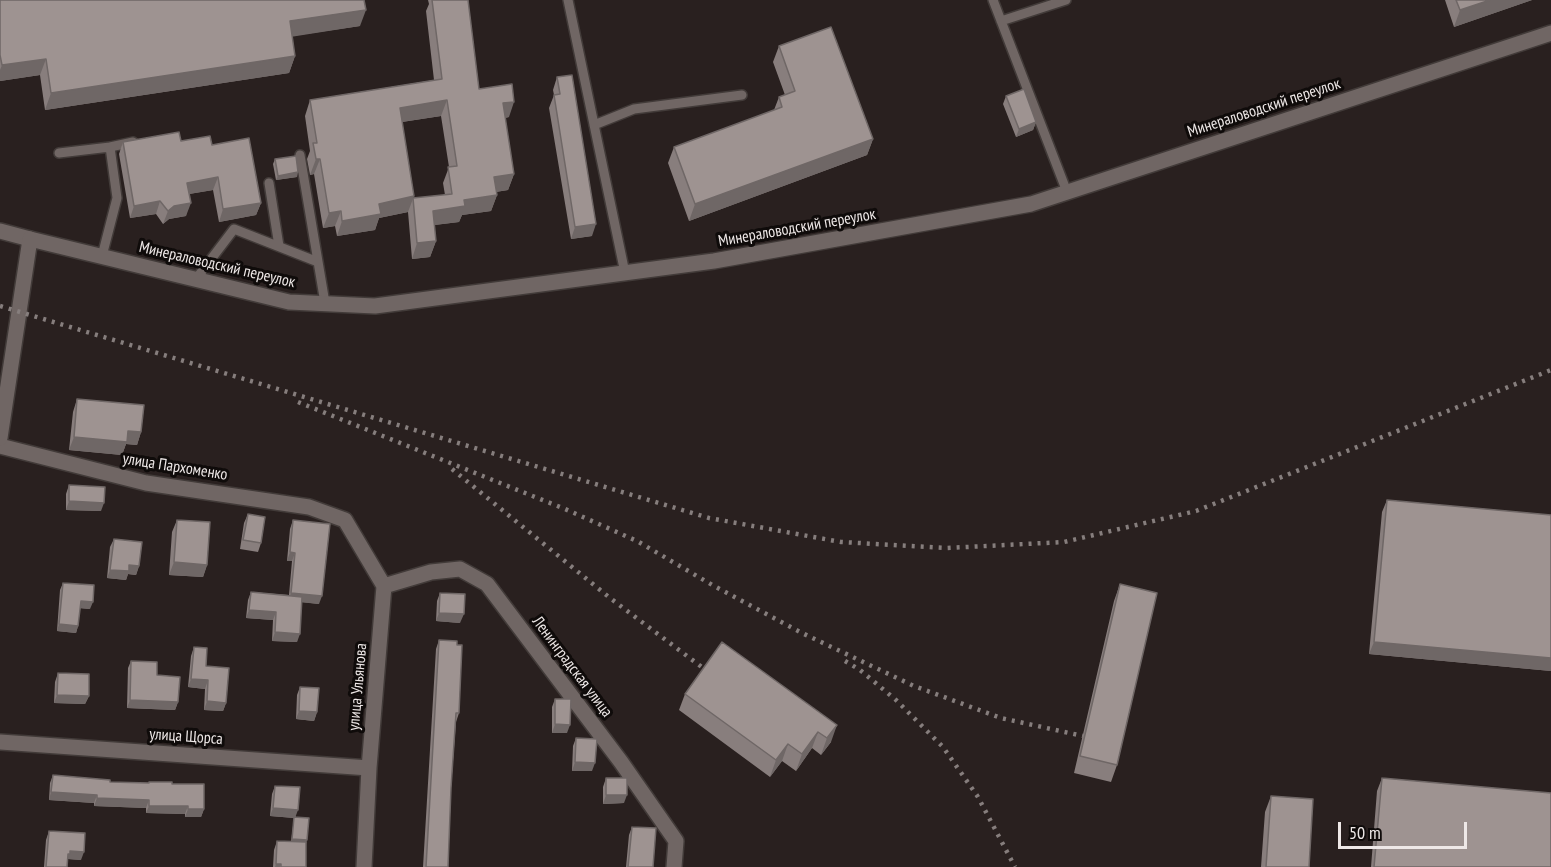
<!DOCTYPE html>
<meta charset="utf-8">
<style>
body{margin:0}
#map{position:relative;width:1551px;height:867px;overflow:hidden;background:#29201f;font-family:"PT Sans Narrow",sans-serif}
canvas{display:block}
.scale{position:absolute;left:1338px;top:822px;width:129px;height:27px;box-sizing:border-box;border:3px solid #eee8e7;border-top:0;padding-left:8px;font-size:18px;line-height:21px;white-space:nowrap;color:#eee8e7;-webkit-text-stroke:4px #0f0b0a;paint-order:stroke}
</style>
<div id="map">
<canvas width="1551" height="867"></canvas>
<div class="scale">50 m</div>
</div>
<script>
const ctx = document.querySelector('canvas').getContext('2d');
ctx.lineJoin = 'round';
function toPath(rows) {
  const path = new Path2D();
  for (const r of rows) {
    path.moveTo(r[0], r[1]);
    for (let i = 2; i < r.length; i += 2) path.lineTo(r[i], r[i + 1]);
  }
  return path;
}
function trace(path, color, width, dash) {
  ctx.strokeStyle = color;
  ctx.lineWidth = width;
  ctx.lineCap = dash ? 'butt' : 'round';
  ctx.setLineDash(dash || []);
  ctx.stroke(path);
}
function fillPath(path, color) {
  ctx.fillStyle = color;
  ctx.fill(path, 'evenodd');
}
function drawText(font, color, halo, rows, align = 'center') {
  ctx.font = font + ' "PT Sans Narrow",sans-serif';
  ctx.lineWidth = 6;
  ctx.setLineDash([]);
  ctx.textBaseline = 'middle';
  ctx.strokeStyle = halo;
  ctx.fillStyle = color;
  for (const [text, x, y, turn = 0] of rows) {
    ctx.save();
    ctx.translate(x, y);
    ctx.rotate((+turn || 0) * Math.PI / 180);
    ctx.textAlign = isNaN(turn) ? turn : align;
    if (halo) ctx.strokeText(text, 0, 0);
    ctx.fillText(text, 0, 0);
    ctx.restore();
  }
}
const service = toPath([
 [568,0,625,273],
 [993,0,1067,192],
 [1001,21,1066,0],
 [594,125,634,109,742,95],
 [59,153,110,147],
 [300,155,325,303],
 [269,183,279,246],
 [102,256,117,198,110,147,133,142],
 [196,279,234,229,318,262]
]);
const minor = toPath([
 [0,231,30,239],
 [0,446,146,483,309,507,345,520,384,586,369,768,364,867],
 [384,586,431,572,460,569,487,584,621,762,676,841,674,867],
 [0,742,369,768]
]);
const tertiary = toPath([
 [0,438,30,239,289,302,375,306,714,261,1031,204,1551,33]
]);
trace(service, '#423b39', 12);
trace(minor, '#423b39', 18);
trace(tertiary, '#423b39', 18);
trace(service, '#706664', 9);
trace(minor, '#706664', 15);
trace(tertiary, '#706664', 15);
trace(toPath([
 [0,306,709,518,841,542,947,548,1064,542,1196,511,1551,370],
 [298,402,565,509,637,541,714,586,802,633,914,686,1001,718,1083,736],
 [452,469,610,598,707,671],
 [845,661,860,670,896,700,943,747,978,797,1015,867]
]), '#867e7d', 4.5, [3, 6]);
fillPath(toPath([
 [0,0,360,26,292,36,295,56,289,73,45,110,40,75,0,81],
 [428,0,468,0,479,89,509,117,505,118,514,174,508,190,496,192,497,195,491,211,462,215,459,222,434,225,436,241,430,257,412,259,408,212,379,218,375,230,337,236,335,226,323,228,314,174,310,175,307,159,310,151,305,116,310,100,434,80,426,11,429,4],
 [441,116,449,167,443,183,445,195,413,198,402,122],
 [1445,0,1532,0,1454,27],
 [779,46,873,139,867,155,689,221,668,163,674,147,774,110,779,97,785,95,773,62],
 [557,77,592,236,571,239,549,108,554,95,553,90],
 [1006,96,1036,122,1033,130,1016,137,1003,104],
 [181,141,212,145,261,203,256,215,219,222,213,190,189,194,186,216,169,219,163,224,156,214,130,218,119,154,123,142],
 [275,159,297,177,276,180,273,164],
 [77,399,141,432,137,445,126,444,122,455,69,450,73,412],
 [69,485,101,511,66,510,66,494],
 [1387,500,1551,515,1551,671,1369,654,1382,512],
 [248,514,261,543,258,552,240,549,244,523],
 [177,520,207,565,203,577,169,575,172,532],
 [293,520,319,604,302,602,297,642,272,641,273,620,246,618,248,600,251,592,289,595,292,561,287,561,290,529],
 [114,539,139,566,136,575,128,574,126,580,107,578,110,547],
 [63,583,90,609,80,608,78,626,76,633,57,631,60,590],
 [1120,584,1117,765,1111,782,1074,773,1114,601],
 [440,593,460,623,436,621,437,601],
 [439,640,459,713,456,722,451,788,448,867,423,867,436,649],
 [722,642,831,742,821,755,812,748,796,771,782,761,770,777,679,710,685,694],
 [194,647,226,703,223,711,204,710,205,689,188,687,191,656],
 [131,661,157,675,178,702,175,710,127,708,128,668],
 [58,673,89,696,85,704,54,703,55,682],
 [300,687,317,712,314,721,296,719,297,695],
 [555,699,567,733,552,733,552,707],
 [576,738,592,771,572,771,573,746],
 [53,775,110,782,149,783,149,782,172,784,204,809,201,817,185,817,185,814,146,813,146,808,94,806,94,803,49,800,50,783],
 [606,778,624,803,603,804,603,787],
 [1382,778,1551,867,1371,867,1377,791],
 [275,786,296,817,306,845,306,867,273,867,274,850,277,841,291,842,294,818,270,816,272,794],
 [1271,796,1309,867,1261,867,1265,812],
 [632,827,653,867,626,867,629,835],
 [49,831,81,860,68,859,67,867,44,867,46,840]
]), '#887e7d');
fillPath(toPath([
 [1490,0,1532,0,1454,27,1460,10],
 [366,10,360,26,284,38,290,21],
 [295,56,289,73,45,110,51,93],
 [46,59,40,75,0,81,0,70,2,65],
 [447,100,441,116,395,123,400,108],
 [514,102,509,117,497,119,503,103],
 [1036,122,1033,130,1016,137,1019,129],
 [873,139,867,155,689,221,695,204],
 [316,159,320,159,314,174,310,175],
 [298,172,297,177,276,180,278,176],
 [514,174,508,190,488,193,494,177],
 [218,177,213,190,183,195,187,183],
 [497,195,491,211,462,215,459,222,427,226,433,211,464,200],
 [414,196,408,212,379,218,375,230,337,236,342,221,379,204],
 [160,201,156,214,130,218,134,206],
 [191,203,186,216,169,219,163,224,168,211,174,206],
 [261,203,256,215,219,222,223,209],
 [341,211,335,226,323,228,329,213],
 [596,224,592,236,571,239,575,227],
 [436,241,430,257,412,259,417,243],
 [128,431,141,432,137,445,126,444,122,455,69,450,74,437],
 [69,501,104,503,101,511,66,510],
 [290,552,295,553,292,561,287,561],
 [174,562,207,565,203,577,169,575],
 [129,565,139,566,136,575,128,574,126,580,107,578,110,570],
 [291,593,322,596,319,604,288,601],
 [81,601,93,602,90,609,78,608],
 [249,610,276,612,273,620,246,618],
 [439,613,464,614,460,623,436,621],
 [59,624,78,626,76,633,57,631],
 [275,632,300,634,297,642,272,641],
 [1374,642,1551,658,1551,671,1369,654],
 [191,679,208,680,205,689,188,687],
 [57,695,89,696,85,704,54,703],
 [130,700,178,702,175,710,127,708],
 [207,701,226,703,223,711,204,710],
 [299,711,317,712,314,721,296,719],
 [555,724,570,725,567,733,552,733],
 [837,725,831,742,821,755,827,738],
 [818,732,812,748,796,771,802,754],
 [788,744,782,761,770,777,776,760],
 [575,762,595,763,592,771,572,771],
 [51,792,97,795,94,803,49,800],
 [606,795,627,795,624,803,603,804],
 [97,798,149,800,146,808,94,806],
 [149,806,188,806,185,814,146,813],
 [273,808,298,810,295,818,270,816],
 [188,809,204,809,201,817,185,817],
 [292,839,307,840,306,845,291,844],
 [70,851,84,852,81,860,68,859,67,863,68,854],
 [276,864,281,864,280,867,275,867]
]), '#6f6766');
const building = toPath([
 [0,0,364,0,366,10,290,21,295,56,51,93,46,59,2,65,0,55,0,0],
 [432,0,468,0,479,89,512,84,514,102,503,103,514,174,494,177,497,195,464,200,465,206,433,211,436,241,417,243,413,198,452,194,448,167,457,166,447,100,400,108,414,196,379,204,381,214,342,221,341,211,329,213,320,159,316,159,313,143,317,143,310,100,442,79,432,0],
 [1456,0,1490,0,1460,10,1456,0],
 [831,27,873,139,695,204,674,147,782,107,779,97,795,91,779,46,831,27],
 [572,75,596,224,575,227,554,95,560,94,557,77,572,75],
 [1024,89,1036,122,1019,129,1006,96,1024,89],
 [179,132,181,141,210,136,212,145,249,138,261,203,223,209,218,177,187,183,191,203,174,206,168,211,160,201,134,206,123,142,179,132],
 [296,156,298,172,278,176,275,159,296,156],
 [77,399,144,405,141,432,128,431,127,442,74,437,77,399],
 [69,485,105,487,104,503,69,501,69,485],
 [1387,500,1551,515,1551,658,1374,642,1387,500],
 [248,514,265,517,261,543,243,540,248,514],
 [177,520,210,522,207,565,174,562,177,520],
 [293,520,330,524,322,596,291,593,295,553,290,552,293,520],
 [114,539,142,542,139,566,129,565,129,571,110,570,114,539],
 [63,583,94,585,93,602,81,601,78,626,59,624,63,583],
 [1120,584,1157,593,1117,765,1080,756,1120,584],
 [251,592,302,597,300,634,275,632,276,612,249,610,251,592],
 [440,593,465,594,464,614,439,613,440,593],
 [439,640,457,641,457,645,462,645,459,713,456,713,451,788,448,867,426,867,439,640],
 [722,642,837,725,827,738,818,732,802,754,788,744,776,760,685,694,722,642],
 [194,647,207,648,206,666,229,668,226,703,207,701,208,680,191,679,194,647],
 [131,661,157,662,157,675,180,677,178,702,130,700,131,661],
 [58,673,89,674,89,696,57,695,58,673],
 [300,687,319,688,317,712,299,711,300,687],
 [555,699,571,699,570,725,555,724,555,699],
 [576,738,597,739,595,763,575,762,576,738],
 [53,775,110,780,110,782,149,783,149,782,172,782,172,784,204,784,204,809,188,809,188,806,149,806,149,800,97,798,97,795,51,792,53,775],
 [606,778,627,778,627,795,606,795,606,778],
 [1382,778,1551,793,1551,867,1374,867,1382,778],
 [275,786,300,787,298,810,273,808,275,786],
 [1271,796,1313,799,1309,867,1266,867,1271,796],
 [294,817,309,818,307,840,292,839,294,817],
 [632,827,656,828,653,867,628,867,632,827],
 [49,831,85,833,84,852,70,851,70,854,68,854,67,867,46,867,49,831],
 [277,841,306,842,306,867,281,867,281,864,276,864,277,841]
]);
fillPath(building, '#9e9391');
trace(building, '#6f6766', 1.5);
drawText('16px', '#eee8e7', '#0f0b0a', [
 ["Минераловодский переулок",1264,108,-18],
 ["Минераловодский переулок",797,228,-10],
 ["Минераловодский переулок",217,265,13],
 ["улица Пархоменко",175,467,9],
 ["Ленинградская улица",572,667,53],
 ["улица Ульянова",358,687,-85],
 ["улица Щорса",186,737,4]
]);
</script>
